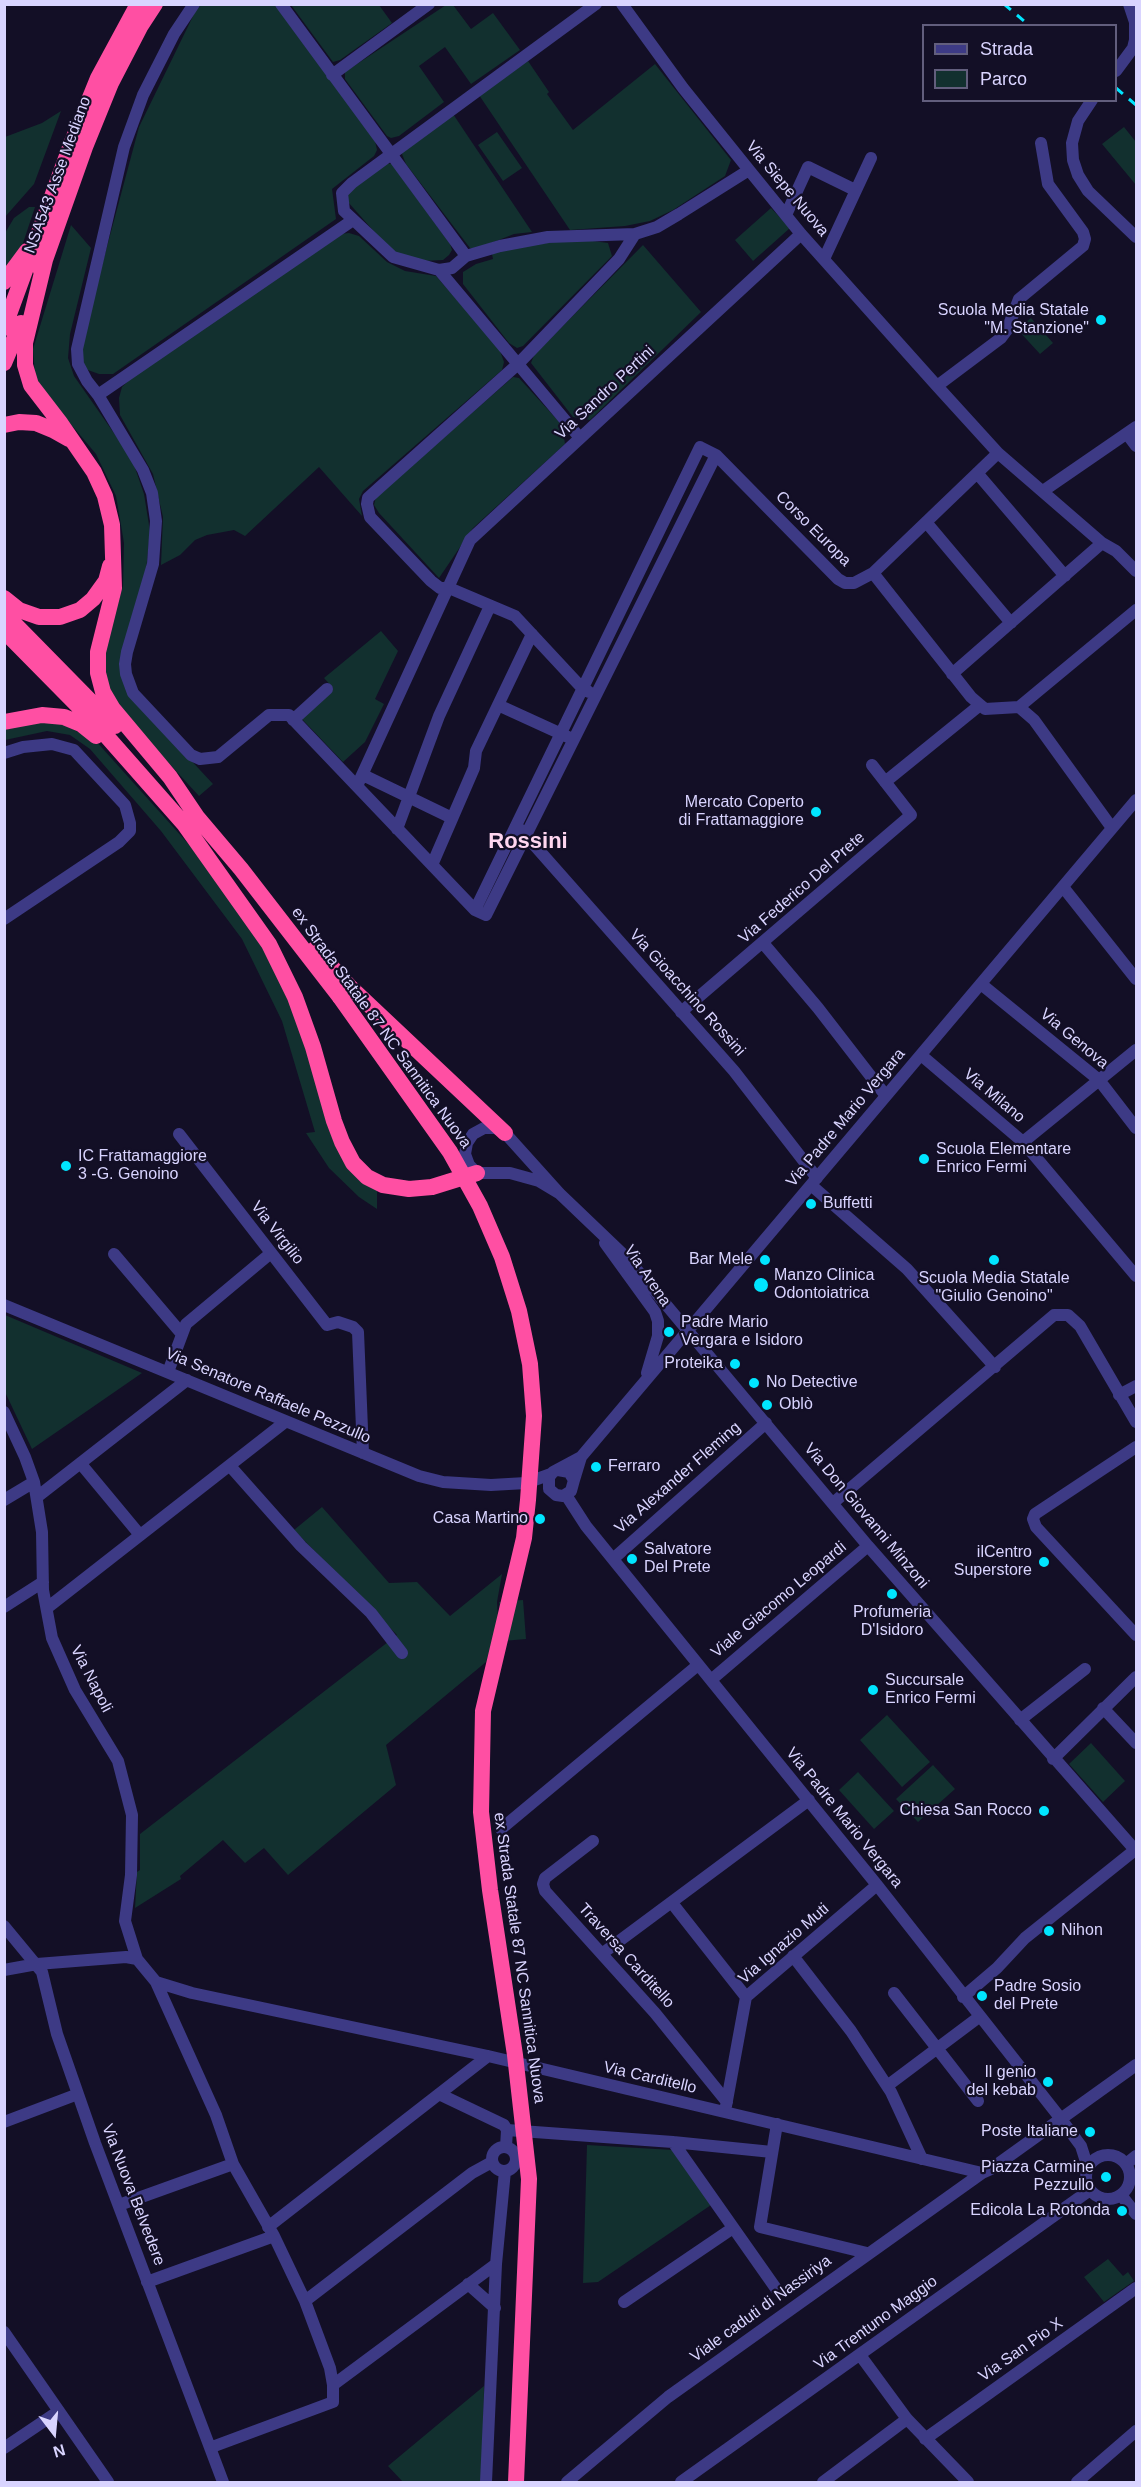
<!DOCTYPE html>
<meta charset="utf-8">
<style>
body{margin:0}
#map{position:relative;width:1141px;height:2487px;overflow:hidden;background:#130f26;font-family:Arial,sans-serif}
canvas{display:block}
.frame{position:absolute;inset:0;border:6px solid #d9d4ff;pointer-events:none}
.legend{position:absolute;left:922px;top:24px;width:195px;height:78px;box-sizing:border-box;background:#130f26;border:2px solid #625e7d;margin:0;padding:8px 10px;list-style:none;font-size:18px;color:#d9d4ff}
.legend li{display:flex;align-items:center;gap:12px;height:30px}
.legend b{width:30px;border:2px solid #625e7d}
.north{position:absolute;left:24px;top:2403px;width:60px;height:60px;-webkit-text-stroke:4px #130f26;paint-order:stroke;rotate:164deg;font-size:16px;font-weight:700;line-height:24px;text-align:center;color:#d9d4ff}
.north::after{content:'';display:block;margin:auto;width:21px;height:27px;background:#d9d4ff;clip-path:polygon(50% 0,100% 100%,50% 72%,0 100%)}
</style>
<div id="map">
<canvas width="1141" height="2487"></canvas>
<div class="frame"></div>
<ul class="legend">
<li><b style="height:8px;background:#3d3a85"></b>Strada</li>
<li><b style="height:16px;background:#12302f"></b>Parco</li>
</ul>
<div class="north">N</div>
</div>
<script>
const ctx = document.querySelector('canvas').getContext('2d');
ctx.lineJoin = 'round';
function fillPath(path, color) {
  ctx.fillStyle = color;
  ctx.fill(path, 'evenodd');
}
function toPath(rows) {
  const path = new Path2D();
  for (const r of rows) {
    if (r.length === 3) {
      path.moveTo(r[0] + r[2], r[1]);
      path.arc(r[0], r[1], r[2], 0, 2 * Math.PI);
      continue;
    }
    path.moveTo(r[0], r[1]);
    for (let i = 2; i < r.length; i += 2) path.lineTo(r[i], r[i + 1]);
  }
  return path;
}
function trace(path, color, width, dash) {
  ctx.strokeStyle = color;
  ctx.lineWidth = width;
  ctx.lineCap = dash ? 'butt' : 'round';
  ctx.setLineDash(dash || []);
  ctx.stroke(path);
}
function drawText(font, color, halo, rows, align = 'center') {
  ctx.font = font + ' Arial,sans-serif';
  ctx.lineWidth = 4.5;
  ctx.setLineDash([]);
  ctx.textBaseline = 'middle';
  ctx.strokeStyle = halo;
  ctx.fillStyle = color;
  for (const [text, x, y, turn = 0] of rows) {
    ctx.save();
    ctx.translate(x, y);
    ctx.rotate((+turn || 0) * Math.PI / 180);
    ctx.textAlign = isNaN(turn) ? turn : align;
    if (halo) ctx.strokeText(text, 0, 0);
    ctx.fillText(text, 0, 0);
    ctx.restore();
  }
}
fillPath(toPath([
 [201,5,275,5,375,141,377,150,374,156,332,189,336,219,113,374,99,374,85,369,82,357,82,340,139,127,195,12],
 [291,5,379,5,392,23,340,60,333,62],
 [446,5,453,5,471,29,493,13,520,50,471,84,445,47,419,66,444,102,399,136,391,138,387,136,345,79,345,72],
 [528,61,549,92,547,94,573,130,655,64,731,160,725,176,673,210,650,221,625,226,570,230,479,95],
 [61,111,34,184,5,217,5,137,42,123],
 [453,114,532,232,514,234,476,249,470,248,406,164,402,154,404,149],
 [1124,127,1136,142,1136,185,1102,144],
 [497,132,522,168,503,181,478,145],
 [384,163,392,164,450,244,452,250,449,255,443,260,423,261,397,253,386,245,348,202,348,191],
 [29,207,35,207,22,246,5,273,5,233,14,218],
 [771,208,790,228,753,261,735,240],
 [71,225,91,248,70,334,68,358,74,376,132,459,144,494,150,531,145,581,121,667,174,742,213,784,199,796,120,710,109,689,103,669,105,646,123,586,124,543,116,496,96,454,42,390,35,375,33,349],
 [349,233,359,236,387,262,405,271,436,276,499,348,504,362,502,370,363,491,359,499,362,516,319,467,245,536,234,530,207,535,195,540,180,555,161,565,163,517,153,474,120,415,119,398,122,387,132,377,340,234],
 [563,241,593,241,608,243,612,256,523,346,517,348,509,343,463,284,463,272,476,264,493,259,492,254,497,252,522,246],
 [643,245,701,312,590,420,573,417,531,363,534,355],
 [1031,318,1053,343,1040,354,1017,329],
 [513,377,519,378,562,425,565,444,473,528,439,578,379,513,374,505,376,497],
 [381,631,398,651,375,699,384,704,365,742,343,762,301,718,333,688,324,678],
 [50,718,95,740,192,848,257,933,285,988,306,1042,330,1130,377,1189,377,1209,359,1197,329,1168,306,1133,315,1132,282,1021,242,939,161,831,90,749,70,735,47,731,5,740,5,727],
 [5,1315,142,1373,32,1449,5,1392],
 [322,1507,389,1583,417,1582,450,1616,502,1574,497,1602,498,1621,486,1662,386,1745,396,1785,288,1875,264,1848,245,1863,223,1840,180,1876,181,1879,135,1908,137,1872,140,1870,140,1834,397,1635,294,1530],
 [523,1600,526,1639,503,1641,499,1602],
 [887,1715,930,1762,902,1787,860,1740],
 [1091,1743,1125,1781,1103,1802,1069,1764],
 [933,1765,955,1789,918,1822,896,1799],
 [858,1772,894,1811,874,1829,839,1790],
 [587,2145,673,2150,711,2205,598,2282,583,2283],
 [1108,2259,1123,2276,1128,2272,1134,2281,1104,2302,1084,2277],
 [484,2386,483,2482,403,2482,388,2466]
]), '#12302f');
trace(toPath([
 [194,4,174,34,143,95,124,147,77,349,78,364,87,381,98,395,143,470,152,493,156,521,153,564,127,652,125,664,126,674,133,693,191,755,200,759,218,757,269,715,289,715,475,910,486,915,716,455],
 [281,4,466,256],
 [596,4,352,183,342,193,344,211,393,257,439,270,452,268,466,256,500,246,548,237,635,234,657,227,679,214,749,170],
 [622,4,683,88,749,170,801,234,937,386,998,453,1102,543,1116,551,1136,571],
 [1116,71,1133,48,1135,40,1135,22,1129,4],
 [332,75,429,4],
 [1092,100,1078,121,1072,143,1073,160,1078,175,1088,191,1136,237],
 [786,215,808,167,855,190],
 [824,259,871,158],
 [439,270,580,438],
 [937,386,1001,338,1007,330,1019,299,1083,246,1085,239,1083,232,1048,184,1041,143],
 [98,395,353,220],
 [1127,434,1136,446],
 [977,473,1065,576],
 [1043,491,1136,427],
 [926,522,1011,623],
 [873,573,971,697,985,709,1019,707,1034,720,1112,828],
 [952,674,1102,543],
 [589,692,582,688,515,616,449,588,440,588,431,581,370,517,367,504,368,498,379,488,518,364,619,259,635,234],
 [498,705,568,737],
 [1019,707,1136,610],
 [293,720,327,689],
 [4,753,23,747,52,744,74,750,125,805,130,823,130,831,119,842,4,919],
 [363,775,452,818],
 [885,782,980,705],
 [357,786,470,540,801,234],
 [397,829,439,716,490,606],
 [521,830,734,1071,817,1178],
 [432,865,474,768,476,751,532,634],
 [1063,887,1136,979],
 [475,910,700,447,716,455,838,579,845,583,854,583,873,573,998,453],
 [763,943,818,1008,886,1096],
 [981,984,1099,1080,1136,1128],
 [681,1012,911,815,872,765],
 [921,1055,1023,1142,1136,1276],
 [179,1134,327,1325,338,1322,353,1327,358,1332,363,1453],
 [1023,1142,1136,1050],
 [811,1185,907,1269,995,1367],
 [559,1193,539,1181,510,1173,477,1173,469,1165,465,1154,467,1143,473,1134,484,1128,495,1128,505,1133,559,1193,627,1258,868,1546,1136,1851],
 [605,1243,655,1312,658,1321,658,1336,647,1373],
 [114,1254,181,1333],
 [4,1305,419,1476,443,1482,491,1485,526,1483,551,1474],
 [168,1372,186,1324,271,1253],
 [1119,1395,1136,1386],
 [4,1412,25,1457,34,1482,42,1532,43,1590,52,1638,75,1690,118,1761,132,1815,131,1875,125,1921,137,1959,156,1982,192,1993,488,2056,982,2173,991,2169,1136,2065],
 [1136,1447,1035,1514,1033,1519,1036,1527,1136,1635],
 [81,1464,140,1535],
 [230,1466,301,1546,371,1613,402,1653],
 [558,1470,569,1472,574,1480,571,1491,563,1496,556,1495,549,1489,549,1477,553,1472,581,1457],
 [574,1480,581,1457,1136,800],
 [566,1495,586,1526,877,1885,1061,2119,1081,2146,1088,2168],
 [37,1497,187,1380],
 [4,1500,34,1482],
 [833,1503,1054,1315,1068,1315,1080,1326,1136,1422],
 [613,1559,766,1423],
 [4,1607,43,1582],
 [47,1608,285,1422],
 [711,1680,868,1546],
 [1103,1708,1136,1743],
 [1020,1720,1085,1669],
 [1053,1759,1136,1677],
 [501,1829,698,1665],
 [593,1841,545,1878,543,1884,545,1891,655,2013,727,2102],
 [672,1903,746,1997],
 [4,1926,42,1972,57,2034,95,2143,223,2482],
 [603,1953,809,1800],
 [793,1956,851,2031,891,2092,922,2159],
 [4,1970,37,1964,126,1957,137,1959],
 [156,1982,216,2115,233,2164,274,2236,305,2301,330,2368,333,2385,333,2402,212,2447],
 [894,1993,978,2101],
 [963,1997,997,1968,1025,1938,1135,1850],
 [887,2086,979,2017],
 [439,2094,504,2125,507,2130,506,2147],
 [726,2106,746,1997,877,1885],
 [4,2122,78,2094],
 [777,2124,760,2227,867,2253],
 [507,2130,673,2142,772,2152],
 [673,2142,777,2290],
 [504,2159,12],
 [1108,2177,22],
 [1126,2164,1136,2156],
 [1121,2195,1136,2214],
 [119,2205,233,2164],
 [268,2227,488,2056],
 [147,2282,274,2236],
 [468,2284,495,2308],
 [305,2301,472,2173,492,2162],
 [624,2302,733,2228],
 [4,2332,108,2482],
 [860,2355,907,2419,968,2482],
 [333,2385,496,2264],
 [925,2439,1136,2288],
 [4,2448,59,2411],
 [486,2482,496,2264,505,2171],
 [567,2482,668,2397,982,2173],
 [681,2482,1090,2190],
 [823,2482,907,2419],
 [1077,2482,1136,2431]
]), '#3d3a85', 12);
trace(toPath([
 [45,260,25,343,25,365,31,385,61,424,94,472,105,496,112,525,114,588,98,652,98,673,103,692,113,709,170,777,197,817],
 [41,271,85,147,111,83,140,27,155,4],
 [4,282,27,251],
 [4,328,72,142,98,78,138,4],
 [4,363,21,323],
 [4,425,19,422,36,423,53,430,69,439],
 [4,598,19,610,39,617,60,617,80,610,93,599,106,581,110,566],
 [4,613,115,726],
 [4,631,95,723,184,824,269,944,295,997,313,1047,334,1121,342,1142,353,1163,367,1177,383,1185,409,1189,432,1187,477,1173],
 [4,722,42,715,64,717,81,724,96,736],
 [191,810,241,869,340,997],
 [315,949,349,986,505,1133]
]), '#ff4fa3', 16);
trace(toPath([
 [1004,4,1030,26],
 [1116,88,1136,105]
]), '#00e5ff', 3, [9, 8]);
trace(toPath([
 [340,997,450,1152,480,1206,502,1257,519,1311,530,1364,534,1416,528,1500,524,1538,483,1711,481,1812,490,1890,515,2055,529,2179,516,2482]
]), '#ff4fa3', 16);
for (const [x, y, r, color] of [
 [1101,320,6,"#00e5ff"],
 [816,812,6,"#00e5ff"],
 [924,1159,6,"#00e5ff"],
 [66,1166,6,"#00e5ff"],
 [811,1204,6,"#00e5ff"],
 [765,1260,6,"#00e5ff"],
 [994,1260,6,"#00e5ff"],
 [761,1285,8,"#00e5ff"],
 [669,1332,6,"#00e5ff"],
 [735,1364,6,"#00e5ff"],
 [754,1383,6,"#00e5ff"],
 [767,1405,6,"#00e5ff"],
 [596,1467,6,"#00e5ff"],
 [540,1519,6,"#00e5ff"],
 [632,1559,6,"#00e5ff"],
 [1044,1562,6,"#00e5ff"],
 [892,1594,6,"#00e5ff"],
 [873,1690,6,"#00e5ff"],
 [1044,1811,6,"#00e5ff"],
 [1049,1931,6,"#00e5ff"],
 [982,1996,6,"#00e5ff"],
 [1048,2082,6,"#00e5ff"],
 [1090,2132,6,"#00e5ff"],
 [1106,2177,6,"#00e5ff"],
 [1122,2211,6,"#00e5ff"]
]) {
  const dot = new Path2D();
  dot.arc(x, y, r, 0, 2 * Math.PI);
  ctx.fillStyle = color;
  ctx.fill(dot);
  trace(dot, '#130f26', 2);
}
drawText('16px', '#d9d4ff', '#130f26', [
 ["NSA543 Asse Mediano",58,175,-70],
 ["Via Siepe Nuova",787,189,50],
 ["Via Sandro Pertini",605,393,-43],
 ["Corso Europa",813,529,45],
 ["Via Federico Del Prete",802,888,-41],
 ["Via Gioacchino Rossini",687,993,48],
 ["ex Strada Statale 87 NC Sannitica Nuova",381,1028,54],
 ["Via Genova",1074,1039,40],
 ["Via Milano",994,1096,40],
 ["Via Padre Mario Vergara",846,1118,-50],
 ["Via Virgilio",277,1233,52],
 ["Via Arena",647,1276,56],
 ["Via Senatore Raffaele Pezzullo",268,1396,23],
 ["Via Alexander Fleming",678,1478,-41],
 ["Via Don Giovanni Minzoni",866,1516,50],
 ["Viale Giacomo Leopardi",779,1600,-40],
 ["Via Napoli",91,1679,63],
 ["Via Padre Mario Vergara",844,1818,51],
 ["Via Ignazio Muti",784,1944,-41],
 ["Traversa Carditello",626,1956,48],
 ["ex Strada Statale 87 NC Sannitica Nuova",519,1958,82],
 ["Via Carditello",650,2078,13],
 ["Via Nuova Belvedere",133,2195,69],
 ["Viale caduti di Nassiriya",761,2309,-36],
 ["Via Trentuno Maggio",876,2323,-36],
 ["Via San Pio X",1021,2350,-35]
]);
drawText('16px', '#d9d4ff', '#130f26', [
 ["Scuola Media Statale",1089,311,"right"],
 ["\"M. Stanzione\"",1089,329,"right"],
 ["Mercato Coperto",804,803,"right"],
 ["di Frattamaggiore",804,821,"right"],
 ["Scuola Elementare",936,1150],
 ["Enrico Fermi",936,1168],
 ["IC Frattamaggiore",78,1157],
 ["3 -G. Genoino",78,1175],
 ["Buffetti",823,1204],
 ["Bar Mele",753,1260,"right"],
 ["Manzo Clinica",774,1276],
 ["Odontoiatrica",774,1294],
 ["Scuola Media Statale",994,1279,"center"],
 ["\"Giulio Genoino\"",994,1297,"center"],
 ["Padre Mario",681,1323],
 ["Vergara e Isidoro",681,1341],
 ["Proteika",723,1364,"right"],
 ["No Detective",766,1383],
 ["Oblò",779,1405],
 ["Ferraro",608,1467],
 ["Casa Martino",528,1519,"right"],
 ["Salvatore",644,1550],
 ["Del Prete",644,1568],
 ["ilCentro",1032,1553,"right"],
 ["Superstore",1032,1571,"right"],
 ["Profumeria",892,1613,"center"],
 ["D'Isidoro",892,1631,"center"],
 ["Succursale",885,1681],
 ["Enrico Fermi",885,1699],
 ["Chiesa San Rocco",1032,1811,"right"],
 ["Nihon",1061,1931],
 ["Padre Sosio",994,1987],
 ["del Prete",994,2005],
 ["Il genio",1036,2073,"right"],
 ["del kebab",1036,2091,"right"],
 ["Poste Italiane",1078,2132,"right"],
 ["Piazza Carmine",1094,2168,"right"],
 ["Pezzullo",1094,2186,"right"],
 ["Edicola La Rotonda",1110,2211,"right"]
], 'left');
drawText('bold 22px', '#ffd6f0', '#130f26', [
 ["Rossini",528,842]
]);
</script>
